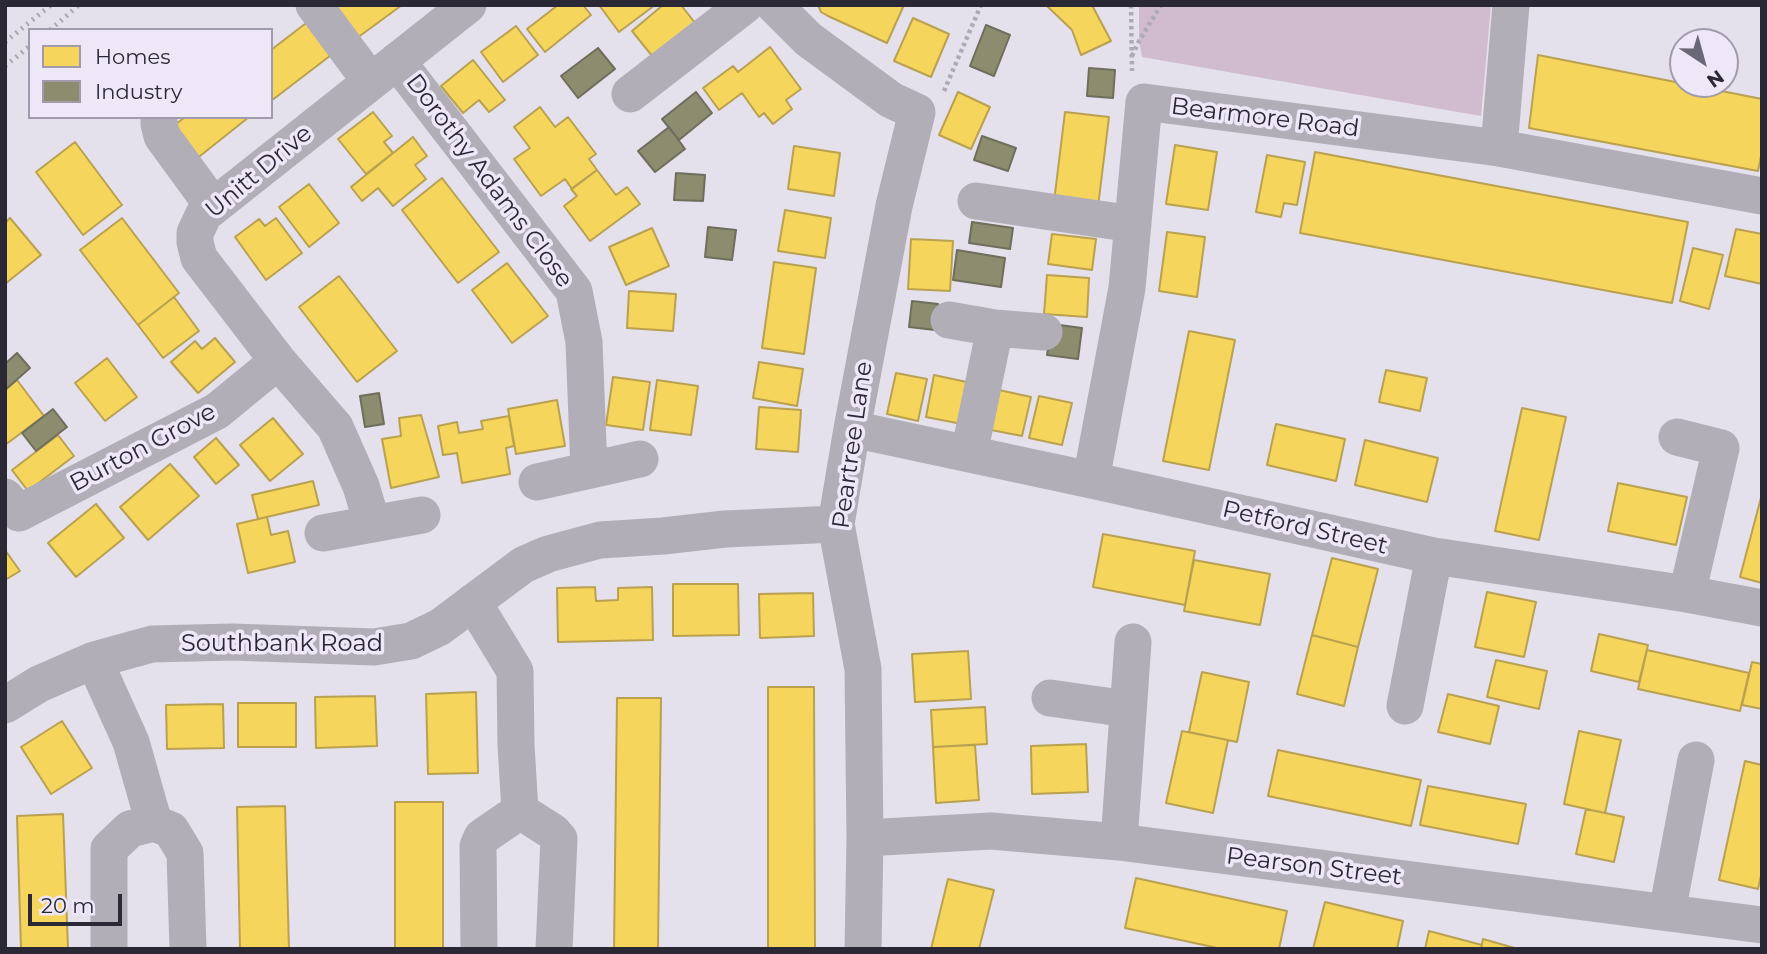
<!DOCTYPE html>
<style>
body{margin:0}
#map{position:relative;width:1767px;height:954px;overflow:hidden;background:#e4e0ec;font-family:Montserrat,sans-serif}
canvas{display:block}
.frame{position:absolute;inset:0;border:7px solid #2a2835;pointer-events:none}
.legend{position:absolute;left:28px;top:28px;width:245px;height:91px;box-sizing:border-box;background:#eee7f8;border:2px solid #a09baa;margin:0;padding:9px 12px;list-style:none;font-size:21px;color:#2a2835}
.legend li{display:flex;align-items:center;gap:14px;height:35px}
.legend b{width:35px;border:2px solid #a09baa}
.north{position:absolute;left:1669px;top:28px;width:70px;height:70px;box-sizing:border-box;background:#eee7f8;border:2px solid #a09baa;border-radius:50%;rotate:144deg;font-size:19px;font-weight:700;line-height:28px;text-align:center;color:#2a2835}
.north::after{content:'';display:block;margin:auto;width:24px;height:32px;background:#6b6875;clip-path:polygon(50% 0,100% 100%,50% 72%,0 100%)}
.scale{position:absolute;left:28px;top:894px;width:94px;height:32px;box-sizing:border-box;border:4px solid #2a2835;border-top:0;padding-left:9px;font-size:21px;line-height:24px;white-space:nowrap;color:#2a2835;-webkit-text-stroke:5px #eee7f8;paint-order:stroke}
</style>
<div id="map">
<canvas width="1767" height="954"></canvas>
<div class="frame"></div>
<ul class="legend">
<li><b style="height:19px;background:#f6d55c"></b>Homes</li>
<li><b style="height:19px;background:#8c8c6e"></b>Industry</li>
</ul>
<div class="north">N</div>
<div class="scale">20 m</div>
</div>
<script>
const ctx = document.querySelector('canvas').getContext('2d');
ctx.lineJoin = 'round';
function fillPath(path, color) {
  ctx.fillStyle = color;
  ctx.fill(path, 'evenodd');
}
function toPath(rows) {
  const path = new Path2D();
  for (const r of rows) {
    path.moveTo(r[0], r[1]);
    for (let i = 2; i < r.length; i += 2) path.lineTo(r[i], r[i + 1]);
  }
  return path;
}
function trace(path, color, width, dash) {
  ctx.strokeStyle = color;
  ctx.lineWidth = width;
  ctx.lineCap = dash ? 'butt' : 'round';
  ctx.setLineDash(dash || []);
  ctx.stroke(path);
}
function drawText(font, color, halo, rows, align = 'center') {
  ctx.font = font + ' Montserrat,sans-serif';
  ctx.lineWidth = 7;
  ctx.setLineDash([]);
  ctx.textBaseline = 'middle';
  ctx.strokeStyle = halo;
  ctx.fillStyle = color;
  for (const [text, x, y, turn = 0] of rows) {
    ctx.save();
    ctx.translate(x, y);
    ctx.rotate((+turn || 0) * Math.PI / 180);
    ctx.textAlign = isNaN(turn) ? turn : align;
    if (halo) ctx.strokeText(text, 0, 0);
    ctx.fillText(text, 0, 0);
    ctx.restore();
  }
}
fillPath(toPath([
 [1139,5,1491,5,1481,116,1142,57,1139,41]
]), '#d0bbcf');
const homes = toPath([
 [337,5,402,5,353,41,331,10,337,5],
 [558,5,583,5,591,15,545,52,527,29,558,5],
 [599,5,655,5,619,32,599,5],
 [663,5,681,5,699,28,657,62,632,31,663,5],
 [818,5,904,5,887,43,828,16,821,12,818,5],
 [1046,5,1095,5,1093,7,1111,41,1081,55,1072,30,1046,5],
 [314,17,339,49,271,101,271,50,314,17],
 [913,18,949,34,931,77,894,61,913,18],
 [516,26,538,55,503,82,481,52,516,26],
 [770,47,801,89,786,100,792,109,773,124,764,113,759,117,742,93,719,110,703,88,733,66,738,72,770,47],
 [1538,55,1762,99,1762,151,1758,171,1529,128,1538,55],
 [473,60,505,100,489,112,479,100,463,113,441,86,473,60],
 [958,92,990,107,971,149,939,135,958,92],
 [540,107,555,127,568,117,596,154,589,159,597,170,572,189,565,179,541,196,514,159,530,148,514,127,540,107],
 [373,112,392,136,384,142,393,153,366,174,338,139,373,112],
 [1065,112,1109,117,1097,215,1053,210,1065,112],
 [185,117,249,117,195,160,171,128,185,117],
 [413,137,427,156,415,165,426,179,393,206,378,188,362,201,351,187,413,137],
 [75,142,122,205,83,235,36,172,75,142],
 [1175,145,1217,152,1208,210,1166,204,1175,145],
 [794,146,840,153,834,196,788,189,794,146],
 [1315,152,1688,222,1672,303,1300,233,1315,152],
 [1267,155,1305,162,1297,205,1284,203,1281,217,1256,212,1267,155],
 [597,170,616,195,627,187,640,204,590,241,564,206,577,196,571,189,597,170],
 [442,178,499,252,458,283,402,210,442,178],
 [309,184,339,223,309,247,279,207,309,184],
 [785,210,831,218,825,258,778,251,785,210],
 [10,218,41,255,5,284,5,223,10,218],
 [122,218,179,293,138,325,80,250,122,218],
 [276,218,302,253,266,280,235,237,259,219,265,226,276,218],
 [652,228,669,266,626,285,609,247,652,228],
 [1736,229,1762,234,1762,284,1725,276,1736,229],
 [1167,232,1205,237,1197,297,1159,291,1167,232],
 [1052,234,1096,239,1092,270,1048,264,1052,234],
 [911,239,953,241,950,291,908,289,911,239],
 [1693,248,1723,255,1709,309,1680,301,1693,248],
 [774,262,816,268,804,354,762,348,774,262],
 [507,263,548,316,512,343,472,290,507,263],
 [1047,275,1089,278,1087,317,1044,314,1047,275],
 [339,276,397,351,357,382,299,307,339,276],
 [629,291,676,294,673,331,627,328,629,291],
 [174,297,199,331,163,358,138,325,174,297],
 [1189,331,1235,340,1209,470,1163,461,1189,331],
 [215,338,235,362,198,393,171,362,195,341,202,349,215,338],
 [107,358,137,397,105,421,75,383,107,358],
 [759,362,803,369,797,406,753,398,759,362],
 [1386,370,1427,378,1420,411,1379,402,1386,370],
 [896,373,927,379,918,421,887,414,896,373],
 [934,375,976,384,967,425,926,417,934,375],
 [613,377,650,382,643,430,606,425,613,377],
 [17,380,44,416,5,445,5,390,17,380],
 [657,380,698,386,691,435,650,430,657,380],
 [990,388,1031,397,1022,436,981,428,990,388],
 [1039,396,1072,403,1062,445,1029,438,1039,396],
 [557,400,565,446,516,454,508,409,557,400],
 [759,407,801,410,798,452,756,449,759,407],
 [1522,408,1566,417,1539,540,1495,531,1522,408],
 [421,415,439,477,391,488,382,439,401,436,399,418,421,415],
 [509,416,514,446,506,448,510,474,462,483,457,453,443,455,438,426,457,422,459,433,483,429,481,421,509,416],
 [273,418,303,454,270,481,240,445,273,418],
 [1276,424,1345,439,1336,481,1267,465,1276,424],
 [58,435,74,456,28,491,12,470,58,435],
 [216,438,239,465,216,484,194,457,216,438],
 [1365,440,1438,458,1427,502,1355,485,1365,440],
 [170,464,199,496,148,540,120,507,170,464],
 [313,481,319,505,258,519,252,495,313,481],
 [1618,483,1687,497,1676,545,1608,531,1618,483],
 [1762,494,1762,583,1740,577,1762,494],
 [96,504,124,538,76,577,48,543,96,504],
 [267,517,271,535,288,531,295,562,248,573,237,524,267,517],
 [1103,534,1195,551,1185,605,1093,587,1103,534],
 [5,550,20,571,5,580,5,550],
 [1332,558,1378,569,1358,647,1312,635,1332,558],
 [1194,560,1270,574,1260,625,1184,611,1194,560],
 [673,584,738,584,739,635,673,636,673,584],
 [595,587,596,601,618,600,618,588,652,587,653,640,558,642,557,588,595,587],
 [1487,592,1536,602,1524,657,1475,647,1487,592],
 [813,593,814,636,760,638,759,594,813,593],
 [1599,634,1648,645,1639,682,1591,671,1599,634],
 [1312,635,1358,647,1344,706,1297,694,1312,635],
 [1647,650,1749,673,1740,711,1638,689,1647,650],
 [968,651,971,699,915,702,912,654,968,651],
 [1496,660,1547,671,1539,709,1487,697,1496,660],
 [1752,662,1762,664,1762,709,1742,705,1752,662],
 [1202,672,1249,682,1237,742,1189,732,1202,672],
 [768,687,814,687,815,949,768,949,768,687],
 [476,692,478,773,428,774,426,694,476,692],
 [1448,694,1499,706,1490,744,1438,732,1448,694],
 [375,696,377,746,316,748,315,697,375,696],
 [617,698,661,698,658,949,614,949,617,698],
 [238,703,296,703,296,747,238,747,238,703],
 [223,704,224,748,167,749,166,705,223,704],
 [985,707,987,744,933,747,931,710,985,707],
 [62,721,92,768,51,794,21,747,62,721],
 [1182,731,1228,740,1213,813,1166,803,1182,731],
 [1579,731,1621,740,1605,813,1564,804,1579,731],
 [1086,744,1088,792,1032,794,1031,746,1086,744],
 [975,745,979,800,936,803,933,747,975,745],
 [1278,750,1421,780,1411,826,1268,796,1278,750],
 [1745,761,1762,765,1762,871,1758,889,1719,880,1745,761],
 [1428,786,1526,804,1518,844,1420,825,1428,786],
 [395,802,443,802,443,949,395,949,395,802],
 [285,806,289,949,240,949,237,807,285,806],
 [1586,809,1624,817,1614,862,1576,854,1586,809],
 [63,814,68,949,21,949,17,816,63,814],
 [1136,878,1287,911,1279,949,1222,949,1125,928,1136,878],
 [948,879,994,890,979,949,931,949,948,879],
 [1325,902,1403,921,1397,949,1313,949,1325,902],
 [1429,931,1482,945,1481,949,1425,949,1429,931],
 [1483,939,1518,949,1481,949,1483,939]
]);
fillPath(homes, '#f6d55c');
trace(homes, '#b9a150', 2);
const industry = toPath([
 [986,25,1010,35,994,76,970,66,986,25],
 [598,48,615,69,578,98,561,76,598,48],
 [1089,68,1115,70,1113,98,1087,96,1089,68],
 [696,92,712,113,679,140,662,119,696,92],
 [669,127,685,149,655,172,638,151,669,127],
 [982,136,1016,148,1008,171,974,160,982,136],
 [676,173,705,175,703,201,674,200,676,173],
 [972,222,1013,228,1010,249,969,243,972,222],
 [708,227,736,230,732,260,705,257,708,227],
 [957,250,1005,258,1001,287,953,280,957,250],
 [912,301,938,304,935,330,909,327,912,301],
 [1052,324,1082,328,1078,359,1047,355,1052,324],
 [17,353,30,368,5,390,5,364,17,353],
 [379,393,384,424,365,427,360,396,379,393],
 [53,409,67,427,36,451,22,433,53,409]
]);
fillPath(industry, '#8c8c6e');
trace(industry, '#6f6e5d', 2);
trace(toPath([
 [1131,5,1132,71],
 [1132,56,1139,41,1161,5],
 [944,91,981,5]
]), '#adaab5', 4.5, [3.5, 3.5]);
trace(toPath([
 [314,5,371,82],
 [774,5,808,39,891,100,917,112,894,206,852,429,836,524,863,669,865,838,863,949],
 [397,61,574,291,584,342,589,470],
 [630,94,745,5],
 [159,117,159,124,162,136,213,206],
 [1499,148,1511,5],
 [976,201,1133,224],
 [949,320,995,328,1044,332],
 [852,429,1091,480,1434,556,1687,594,1762,608],
 [1677,437,1721,448,1687,594],
 [969,454,995,328],
 [1091,480,1127,288,1144,102,1499,148,1762,196],
 [537,482,640,459],
 [5,497,19,513,217,411,278,361],
 [372,523,361,486,335,427,278,361,199,258,195,242,195,233,204,214,468,5],
 [323,533,422,515],
 [473,602,515,671,516,745,520,811],
 [94,660,131,742,154,823],
 [1050,698,1128,709],
 [5,705,39,684,94,660,152,644,232,642,374,647,411,641,440,627,523,565,548,554,600,540,663,536,725,529,836,524],
 [1405,706,1434,556],
 [520,811,553,832,559,839,554,949],
 [865,838,991,831,1119,842,1762,925],
 [1119,842,1133,642],
 [1667,912,1696,760],
 [109,949,109,849,130,829,154,823,171,830,185,853,188,949],
 [479,949,478,846,482,837,520,811]
]), '#b1aeb8', 37);
trace(toPath([
 [50,30,79,5],
 [5,42,51,5],
 [5,66,30,46]
]), '#aba8b2', 5, [2, 5]);
drawText('24px', '#2a2835', '#eee7f8', [
 ["Bearmore Road",1265,118,7],
 ["Unitt Drive",259,172,-40],
 ["Dorothy Adams Close",489,181,53],
 ["Peartree Lane",853,445,-82],
 ["Burton Grove",143,448,-28],
 ["Petford Street",1305,528,13],
 ["Southbank Road",282,644],
 ["Pearson Street",1314,867,7]
]);
</script>
